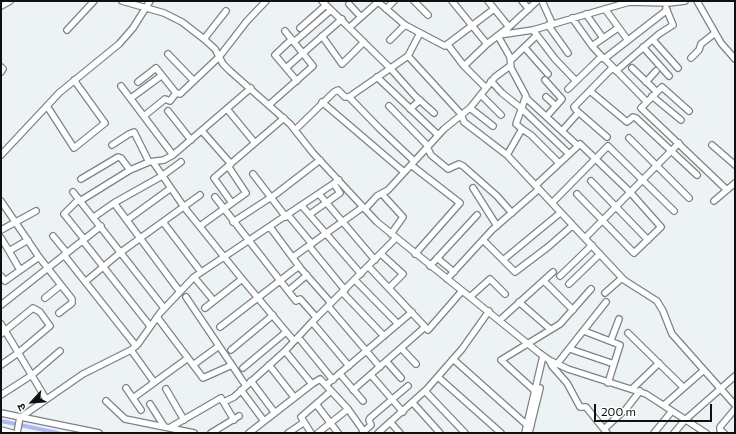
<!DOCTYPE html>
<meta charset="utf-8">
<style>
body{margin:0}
#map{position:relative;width:736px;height:434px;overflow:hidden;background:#edf3f5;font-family:Commissioner,"Noto Sans Devanagari",sans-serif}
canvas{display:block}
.frame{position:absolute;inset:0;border:2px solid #0f1111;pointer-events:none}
.north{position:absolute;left:12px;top:382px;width:40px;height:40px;-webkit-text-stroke:3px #fff;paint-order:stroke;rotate:244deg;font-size:11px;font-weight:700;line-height:16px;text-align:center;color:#0f1111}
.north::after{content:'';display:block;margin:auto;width:14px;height:18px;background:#0f1111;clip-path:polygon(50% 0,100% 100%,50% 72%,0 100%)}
.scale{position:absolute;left:594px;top:404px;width:118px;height:18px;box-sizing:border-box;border:2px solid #0f1111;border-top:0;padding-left:5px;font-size:12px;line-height:14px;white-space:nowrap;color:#0f1111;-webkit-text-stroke:3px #fff;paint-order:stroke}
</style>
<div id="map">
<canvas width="736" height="434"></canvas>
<div class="frame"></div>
<div class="north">उ</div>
<div class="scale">200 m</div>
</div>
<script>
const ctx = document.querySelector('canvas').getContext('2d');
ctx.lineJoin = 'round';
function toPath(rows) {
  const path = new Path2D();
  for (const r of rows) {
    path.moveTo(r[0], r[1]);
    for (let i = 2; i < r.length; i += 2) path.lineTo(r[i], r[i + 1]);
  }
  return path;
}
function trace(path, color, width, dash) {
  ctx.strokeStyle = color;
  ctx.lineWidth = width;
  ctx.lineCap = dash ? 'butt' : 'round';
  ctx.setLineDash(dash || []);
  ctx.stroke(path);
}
trace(toPath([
 [1,421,58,433]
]), '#afb8f3', 4);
const minor = toPath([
 [122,1,164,13,182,22,204,39,215,49,223,64,230,71,290,124,313,153,377,222,538,352,549,360,568,369,646,394,706,433],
 [322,1,390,68,415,96,434,113],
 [377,1,405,25,445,46,494,9],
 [414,1,428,15],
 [452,1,487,44],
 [488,1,509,27],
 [522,1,529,9],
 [542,1,552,23],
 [697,1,721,43,735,59],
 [349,4,361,17],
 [1,6,10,1],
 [386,9,394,1],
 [605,9,627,39],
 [586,14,603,38],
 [572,18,592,46,604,59,667,10],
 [548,25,568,53],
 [350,27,378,2],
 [300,28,326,5],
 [67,30,94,1],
 [533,30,555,59,576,81],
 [420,33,408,56,461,114,464,122,507,155],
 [499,35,533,30,629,2,669,3,685,1],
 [322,36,342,64,364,42],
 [498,36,510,57,511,68,526,96,516,124,522,129,507,155,624,280,657,301,663,311,672,334,735,405],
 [204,39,226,11],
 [292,39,275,55,297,81],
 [390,40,405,25],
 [653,40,678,68],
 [294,42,331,10],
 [448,45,464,66,486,88],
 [592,46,618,28],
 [643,47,669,76],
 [525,48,548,74],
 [168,54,194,81],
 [408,56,349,97,379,128,414,161],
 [691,58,699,50,701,44,715,33],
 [605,59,646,101],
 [511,60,536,36],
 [464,66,487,44,509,27,537,1],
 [1,67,3,69,1,72],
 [286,68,342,19],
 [632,68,656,91],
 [616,71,659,34,673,25,666,8],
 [377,77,438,135],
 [545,80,562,99,547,116],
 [491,81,502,93,522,109,568,153],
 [138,82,156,68,176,93],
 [646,82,656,71],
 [121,86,173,155],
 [568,89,601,57],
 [590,91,627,122,633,117,636,118,697,175],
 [482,96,501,115],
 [652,96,681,120],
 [546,97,556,106],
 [131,98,161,76],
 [526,98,577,145],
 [322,102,404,172],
 [270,104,313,66,285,31],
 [47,106,74,148,105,123,74,80],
 [389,106,428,146],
 [470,108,493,126],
 [227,109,255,143],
 [410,109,420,100],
 [168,111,191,140],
 [689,111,662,87,641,108,727,190],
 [144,116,165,99,170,101,176,93,180,94,219,57,247,21,266,1],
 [522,129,531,135,559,163],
 [295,130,334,92,338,90,345,97,349,97],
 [202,131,231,164],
 [562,131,578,113],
 [607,137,576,110,574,107,613,67],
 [629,138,689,198],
 [112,145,129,134,134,132,149,162],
 [712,145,735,165],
 [427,147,431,155,448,169,459,164,463,166,497,196,512,213],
 [1,155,59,93,119,44,133,28,150,1],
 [153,162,184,207,242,279,294,341],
 [411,165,460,203,415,254],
 [253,174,286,217],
 [81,179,118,157,121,158,130,170],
 [591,181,648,240],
 [536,185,580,144,630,192,661,227,634,253,577,194],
 [473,188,497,226],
 [73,192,164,308],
 [319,194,375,260],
 [382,194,403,217,391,234],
 [215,197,296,301,300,299,316,317],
 [79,199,64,214,84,239],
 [1,201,39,257,72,299,72,303,59,313],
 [80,201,130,170,149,162,164,160,173,155,251,88],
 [714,201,735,183],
 [114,203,180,292],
 [232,203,214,178,284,118],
 [552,203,608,146,674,211],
 [302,206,361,274],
 [365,209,377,196,388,190,444,129,470,108,495,77,510,66],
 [310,214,340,193,334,184],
 [288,215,312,244],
 [94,217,114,203,162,176,181,162],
 [127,220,171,188],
 [163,222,201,272],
 [233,222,276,194,320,160],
 [200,226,246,193,228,166],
 [270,227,301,269,331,303],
 [1,230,36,211],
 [53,236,67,253],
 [1,238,9,251],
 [585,238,679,143],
 [483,240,515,272,548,247,572,226],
 [83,241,150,326],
 [309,246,345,290],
 [381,254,403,274,389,288],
 [64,255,136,346],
 [293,257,363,207],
 [437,258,454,272],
 [503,260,560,213],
 [368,266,428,330,462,291],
 [430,266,477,215],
 [20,270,9,251,28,240],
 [1,276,5,281,39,257],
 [560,276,592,245],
 [194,277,214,301],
 [447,279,492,230,539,189],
 [355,280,398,324],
 [544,281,573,310],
 [85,282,121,252,200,195],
 [569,284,600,254],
 [288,291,307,275],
 [342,292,384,336],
 [605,293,622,278],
 [186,297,246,386],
 [470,297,490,279,505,294],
 [45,298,61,285],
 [519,302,550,329],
 [1,305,101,226],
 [328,306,380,367],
 [205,308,242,279],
 [157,317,203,378,232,365],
 [500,320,553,272],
 [312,322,349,366],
 [1,324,46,399],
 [220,327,299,266],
 [584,331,620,345,608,383],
 [628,333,683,387],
 [1,334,33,308,40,312,50,326,18,353,1,365],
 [298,337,333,380],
 [611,340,619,319],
 [401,348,416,364],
 [570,349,614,364],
 [131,350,154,382],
 [231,350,273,315],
 [453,359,527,425,531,426],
 [549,360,552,366,567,383,580,407,586,407,607,433],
 [386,361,401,378],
 [557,364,606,302],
 [193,365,219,346],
 [269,365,294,397],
 [243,368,286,332],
 [340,374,363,401],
 [371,375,403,412],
 [438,377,501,433],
 [251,381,275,413],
 [312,384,320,379,348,409,365,433],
 [326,385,412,312],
 [126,388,141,410],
 [166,389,184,420],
 [632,389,659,363],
 [241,390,264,421],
 [353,390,425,327],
 [425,391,465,433],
 [535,391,501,360,560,324,591,289],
 [1,395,32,375,60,351],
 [133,398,188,358],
 [106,401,125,419,194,433],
 [224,402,234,397,285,351,312,322,396,238],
 [413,403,440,433],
 [150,404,164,426],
 [316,404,338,433],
 [664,405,704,370],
 [1,413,99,433],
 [21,417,83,374,131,350,138,344,160,313,194,277,339,180],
 [390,422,400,433],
 [171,427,221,398,234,420],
 [604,429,626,409,640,391],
 [1,430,12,433],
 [17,433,20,417],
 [211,433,239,416],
 [249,433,312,384,285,351],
 [288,433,303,423],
 [311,433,301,417,331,391],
 [318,433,348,409],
 [362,433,371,425,369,420,370,418,408,386],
 [378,433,427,389,462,349,489,311],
 [525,433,543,356],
 [529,433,540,388],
 [654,433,672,411],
 [674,433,685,420,735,376],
 [724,433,720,430,720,427,735,409]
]);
trace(minor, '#7d8284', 8);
trace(minor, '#fff', 5.5);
</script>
